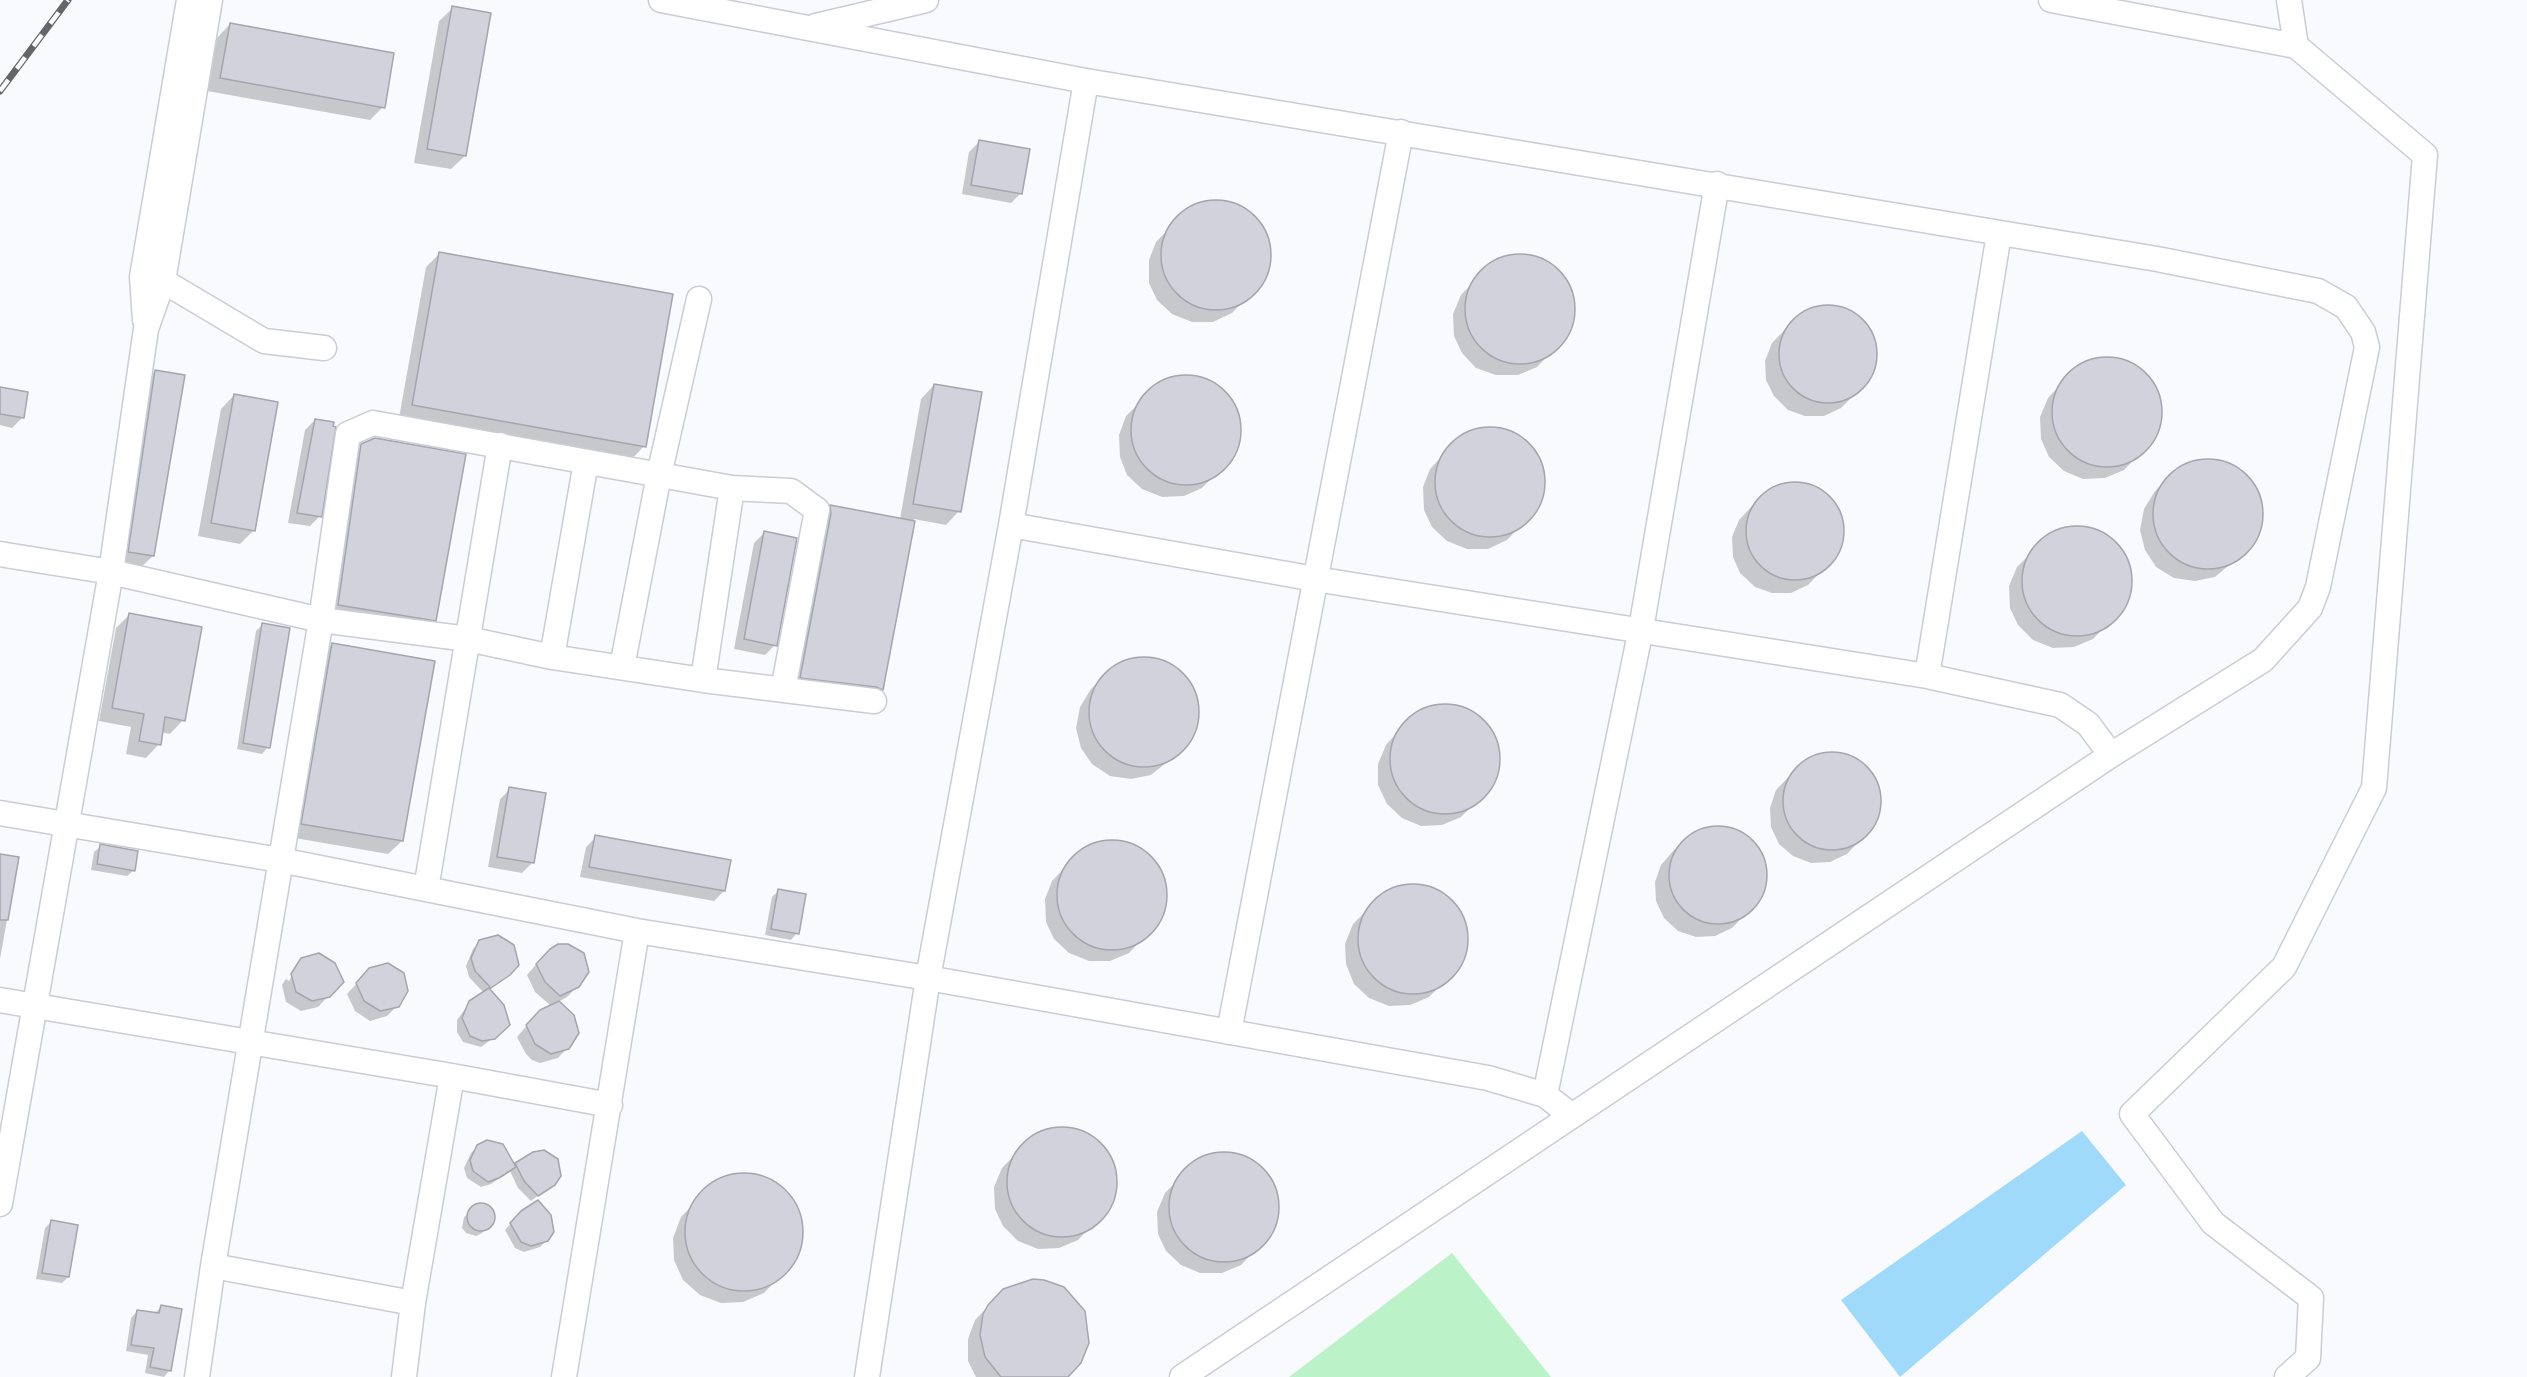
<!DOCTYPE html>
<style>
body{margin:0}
canvas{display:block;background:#f9fafe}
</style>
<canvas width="2527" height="1377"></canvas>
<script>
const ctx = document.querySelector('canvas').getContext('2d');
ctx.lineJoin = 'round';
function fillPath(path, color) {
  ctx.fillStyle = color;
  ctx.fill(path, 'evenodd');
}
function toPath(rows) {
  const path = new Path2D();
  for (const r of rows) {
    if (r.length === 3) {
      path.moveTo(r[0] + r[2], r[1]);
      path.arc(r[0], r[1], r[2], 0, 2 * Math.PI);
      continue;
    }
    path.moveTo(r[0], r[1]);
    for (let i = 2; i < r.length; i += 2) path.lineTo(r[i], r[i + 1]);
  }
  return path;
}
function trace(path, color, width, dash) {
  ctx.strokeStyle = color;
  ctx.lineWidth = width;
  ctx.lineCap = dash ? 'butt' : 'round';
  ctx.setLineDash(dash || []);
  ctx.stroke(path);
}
fillPath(toPath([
 [1452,1253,1551,1377,1289,1377]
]), '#bcf2c7');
fillPath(toPath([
 [2082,1131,2126,1185,1900,1377,1841,1300]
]), '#a0dafb');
fillPath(toPath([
 [453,8,465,156,451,169,414,163,439,21],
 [230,24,383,107,370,120,207,91,217,38],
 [979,142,1021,193,1011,203,962,194,969,152],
 [1224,203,1244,210,1259,225,1267,243,1268,264,1261,283,1232,313,1213,322,1192,322,1172,314,1157,300,1149,283,1149,260,1156,242,1185,212,1203,204],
 [440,253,644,446,631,460,399,418,426,267],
 [1529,256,1548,263,1564,278,1572,296,1573,318,1566,337,1537,367,1518,375,1496,375,1476,368,1462,353,1454,336,1453,314,1461,295,1489,265,1508,257],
 [1836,307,1853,313,1867,327,1875,343,1875,363,1869,380,1841,408,1824,416,1805,416,1788,410,1774,396,1766,380,1765,361,1772,343,1799,315,1816,308],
 [2095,360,2116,360,2136,367,2151,381,2159,399,2160,421,2153,440,2124,470,2105,478,2083,479,2064,471,2049,457,2041,439,2040,417,2048,398,2062,383,2076,369],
 [155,371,153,556,139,569,116,565,142,385],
 [1174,378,1195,378,1214,385,1229,399,1238,417,1239,439,1231,458,1202,488,1184,496,1162,497,1142,489,1127,475,1120,457,1119,435,1126,416,1141,401,1155,386],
 [934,385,959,511,946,525,914,519,882,689,872,699,791,687,821,516,831,506,900,519,921,399],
 [0,389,22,418,12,428,0,425],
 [234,395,254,530,240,544,198,536,221,409],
 [315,420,320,516,310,526,288,523,305,430],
 [1478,430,1499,430,1518,437,1534,452,1542,470,1543,491,1536,510,1507,540,1488,549,1467,549,1447,541,1432,527,1424,510,1423,487,1430,469,1445,453,1460,439],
 [362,445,435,620,421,633,325,618,348,459],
 [2206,461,2227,464,2245,475,2257,492,2261,512,2258,533,2246,551,2215,577,2195,581,2174,578,2156,567,2145,550,2140,530,2144,509,2155,491,2169,477,2186,465],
 [1783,484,1803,484,1820,490,1834,503,1842,520,1842,540,1836,556,1808,585,1791,593,1772,593,1755,587,1740,573,1733,557,1732,537,1739,520,1752,506,1766,492],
 [2085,528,2105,536,2120,550,2129,568,2129,590,2122,609,2093,639,2074,647,2053,648,2033,640,2018,625,2010,608,2009,586,2017,567,2046,538,2064,529],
 [764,533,775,645,765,655,734,649,754,543],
 [129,615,183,720,170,734,161,732,159,744,146,758,126,754,131,727,99,721,116,628],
 [262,625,268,747,262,754,237,749,256,631],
 [332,644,402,841,388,854,289,837,319,658],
 [1142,658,1163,662,1181,673,1192,690,1197,710,1194,730,1183,749,1151,775,1131,779,1110,776,1092,764,1081,748,1076,728,1080,707,1091,689,1105,675,1122,663],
 [1434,707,1455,707,1474,714,1489,729,1497,748,1498,769,1490,788,1461,817,1442,825,1421,826,1402,818,1387,804,1378,785,1378,764,1386,745,1400,729,1415,715],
 [1839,753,1857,759,1871,772,1879,789,1880,808,1874,826,1847,854,1830,862,1811,863,1793,856,1779,844,1771,827,1770,808,1776,790,1803,762,1820,754],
 [510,789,532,863,522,873,488,867,500,799],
 [1706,828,1725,828,1743,834,1756,847,1765,863,1765,882,1759,900,1732,928,1715,936,1696,937,1678,931,1664,918,1656,901,1655,882,1661,865,1674,850,1689,836],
 [596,837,724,891,714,901,580,877,586,847],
 [1121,842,1140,849,1156,864,1164,882,1165,904,1158,923,1129,953,1110,961,1089,961,1069,953,1054,939,1046,922,1045,899,1052,881,1081,851,1100,843],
 [101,846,134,870,127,876,91,870,94,852],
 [0,855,18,858,0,959],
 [1422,886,1442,894,1457,908,1465,928,1465,948,1458,968,1429,997,1410,1005,1389,1006,1369,998,1354,984,1346,964,1345,944,1353,924,1382,895,1401,887],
 [778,891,797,933,791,940,765,935,772,897],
 [480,942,509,974,489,990,499,1034,481,1047,463,1042,457,1032,457,1020,470,1002,484,993,469,977,466,966,473,949],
 [583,954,587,962,584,980,567,997,558,1002,573,1016,577,1024,574,1041,558,1058,540,1063,532,1060,526,1054,517,1037,530,1022,551,1006,535,992,527,975,540,960],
 [302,959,342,982,318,1007,301,1011,286,1002,282,985,293,968,286,979,289,981,298,966,295,966],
 [360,980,397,1006,387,1016,370,1021,355,1011,347,994],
 [1070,1129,1090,1137,1105,1151,1113,1169,1114,1191,1107,1210,1078,1240,1059,1248,1038,1249,1018,1241,1003,1226,995,1209,994,1187,1002,1168,1031,1138,1049,1130],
 [493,1142,506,1150,514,1167,544,1151,554,1156,559,1164,557,1180,531,1201,518,1188,510,1171,491,1184,481,1187,467,1178,464,1168,471,1153,478,1146],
 [1233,1154,1252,1161,1268,1176,1276,1194,1277,1216,1270,1235,1241,1265,1222,1273,1200,1273,1181,1265,1166,1251,1158,1234,1157,1212,1165,1193,1194,1163,1212,1155],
 [753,1175,774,1183,791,1198,800,1219,801,1241,793,1262,764,1293,743,1302,721,1303,700,1295,683,1280,674,1260,673,1238,681,1217,710,1186,731,1176],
 [483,1204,492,1210,495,1218,482,1233,476,1236,466,1233,462,1228,464,1217],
 [514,1220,547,1240,540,1247,524,1252,515,1248,505,1230],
 [51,1222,68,1277,62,1283,36,1279,45,1228],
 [1043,1281,1063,1288,1078,1303,1087,1321,1087,1343,1066,1377,976,1377,968,1361,968,1339,975,1320,1004,1290,1022,1282],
 [161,1307,170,1370,164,1377,145,1373,148,1355,126,1351,131,1318,137,1311,154,1314]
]), '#0003');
const building = toPath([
 [452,6,491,13,466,156,427,149,452,6],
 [230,23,394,53,385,108,220,78,230,23],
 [979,140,1030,149,1022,194,971,185,979,140],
 [1216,255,55],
 [439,252,673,294,646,447,412,405,439,252],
 [1520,309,55],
 [1828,354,49],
 [2107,412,55],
 [155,370,185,375,154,556,128,552,155,370],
 [1186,430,55],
 [934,384,982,392,961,512,913,504,934,384],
 [0,387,28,392,24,418,0,414,0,387],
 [234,394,278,402,255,531,211,523,234,394],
 [315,419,334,422,333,426,336,427,322,517,297,513,315,419],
 [1490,482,55],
 [375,438,466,454,436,621,338,605,361,444,375,438],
 [2208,514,55],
 [1795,531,49],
 [830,505,915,521,883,690,876,687,800,678,831,513,830,505],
 [2077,581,55],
 [764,531,797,538,777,646,744,639,764,531],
 [129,613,202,627,185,721,165,717,161,745,139,741,144,714,112,708,129,613],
 [262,623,290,628,270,748,243,743,262,623],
 [332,643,435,661,403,841,301,824,332,643],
 [1144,712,55],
 [1445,759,55],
 [1832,801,49],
 [509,787,546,793,534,863,497,857,509,787],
 [1718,875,49],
 [595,835,731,860,725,891,589,867,595,835],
 [1112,895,55],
 [100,844,138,851,135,871,97,864,100,844],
 [0,854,19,857,8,920,0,920,0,854],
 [1413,939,55],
 [778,889,806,894,799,934,771,929,778,889],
 [498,935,514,945,519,965,510,975,491,988,475,971,471,958,479,940,498,935],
 [558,944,568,944,584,953,589,972,579,987,560,996,545,982,536,964,550,949,558,944],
 [319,953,335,963,344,982,330,997,312,1001,296,992,291,974,301,958,319,953],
 [388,963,404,973,408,991,399,1007,380,1011,364,1001,356,983,369,968,388,963],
 [489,988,504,1005,510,1025,495,1039,482,1041,470,1036,462,1018,469,1001,489,988],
 [559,1001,574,1015,579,1033,569,1049,551,1054,535,1044,526,1025,540,1010,559,1001],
 [1062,1182,55],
 [487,1140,503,1144,516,1167,499,1178,488,1182,473,1171,470,1160,477,1145,487,1140],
 [544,1150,558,1159,561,1176,555,1185,538,1196,524,1181,515,1163,533,1152,544,1150],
 [1224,1207,55],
 [744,1232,59],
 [538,1200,551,1215,554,1232,548,1241,531,1246,521,1242,510,1223,521,1211,538,1200],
 [481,1217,14],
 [51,1220,78,1225,69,1277,42,1273,51,1220],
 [1033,1279,1044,1280,1064,1287,1085,1311,1089,1343,1081,1363,1068,1377,1001,1377,985,1357,980,1335,983,1314,988,1305,1003,1289,1033,1279],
 [161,1305,182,1309,171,1371,150,1367,154,1348,131,1345,137,1310,159,1313,161,1305]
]);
fillPath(building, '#d2d2dc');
trace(building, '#a5a5af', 1.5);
const minor = toPath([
 [661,0,1086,81,2157,259,2318,291,2346,307,2363,332,2367,347,2318,587,2310,608,2263,660,2111,755,1182,1377],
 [2051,0,2296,46,2425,155,2374,788,2284,967,2132,1114,2213,1223,2311,1298,2308,1358,2287,1377],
 [2289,0,2296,46],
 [816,26,926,0],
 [149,278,163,281,264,341,324,348],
 [145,320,142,277,189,0],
 [1011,525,1315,579,1927,676,2060,705,2088,724,2111,755],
 [0,554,111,572,321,620,468,639,552,657,703,680,874,701],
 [552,657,586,462],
 [622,667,659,475,699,299],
 [1927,676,1999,234],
 [703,680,732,488],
 [0,813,280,860,637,931,928,978,1488,1078,1545,1095,1572,1116],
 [426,889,500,445],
 [0,1000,452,1076,610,1105],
 [1229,1032,1401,132],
 [1545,1095,1641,629,1717,184],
 [0,1204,111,572,146,329,163,281,210,0],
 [213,1266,413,1303],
 [197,1377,213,1266,321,620,348,434,373,423,732,488,791,491,817,510,783,690],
 [404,1377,413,1303,452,1076],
 [564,1377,637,931],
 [867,1377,928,978,1011,525,1086,81]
]);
trace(minor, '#caccd6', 27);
trace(minor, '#fff', 24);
const rail = toPath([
 [0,91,68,0]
]);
trace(rail, '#646569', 7);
trace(rail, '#f9fafe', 4.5, [14]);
</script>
